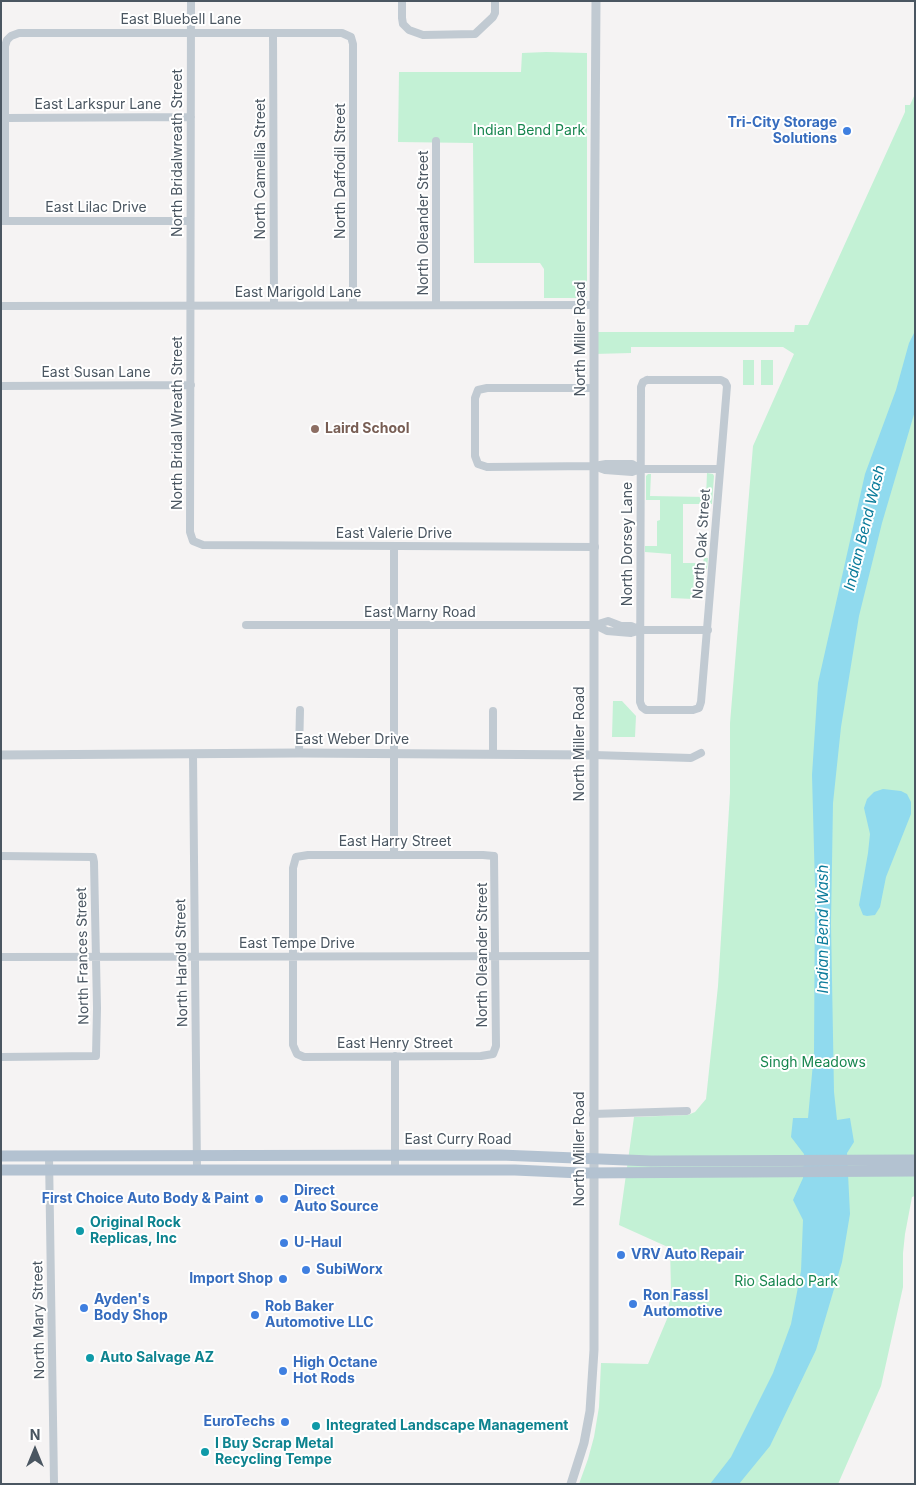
<!DOCTYPE html>
<style>
body{margin:0}
#map{position:relative;width:916px;height:1485px;overflow:hidden;background:#f5f3f3;font-family:Inter,sans-serif}
canvas{display:block}
.frame{position:absolute;inset:0;border:2px solid #4a5661;pointer-events:none}
.north{position:absolute;left:10px;top:1425px;width:50px;height:50px;-webkit-text-stroke:4px #fff;paint-order:stroke;rotate:0deg;font-size:14px;font-weight:700;line-height:20px;text-align:center;color:#4a5661}
.north::after{content:'';display:block;margin:auto;width:18px;height:22px;background:#4a5661;clip-path:polygon(50% 0,100% 100%,50% 72%,0 100%)}
</style>
<div id="map">
<canvas width="916" height="1485"></canvas>
<div class="frame"></div>
<div class="north">N</div>
</div>
<script>
const ctx = document.querySelector('canvas').getContext('2d');
ctx.lineJoin = 'round';
function fillPath(path, color) {
  ctx.fillStyle = color;
  ctx.fill(path, 'evenodd');
}
function toPath(rows) {
  const path = new Path2D();
  for (const r of rows) {
    path.moveTo(r[0], r[1]);
    for (let i = 2; i < r.length; i += 2) path.lineTo(r[i], r[i + 1]);
  }
  return path;
}
function trace(path, color, width, dash) {
  ctx.strokeStyle = color;
  ctx.lineWidth = width;
  ctx.lineCap = dash ? 'butt' : 'round';
  ctx.setLineDash(dash || []);
  ctx.stroke(path);
}
function drawText(font, color, halo, rows, align = 'center') {
  ctx.font = font + ' Inter,sans-serif';
  ctx.lineWidth = 4;
  ctx.setLineDash([]);
  ctx.textBaseline = 'middle';
  ctx.strokeStyle = halo;
  ctx.fillStyle = color;
  for (const [text, x, y, turn = 0] of rows) {
    ctx.save();
    ctx.translate(x, y);
    ctx.rotate((+turn || 0) * Math.PI / 180);
    ctx.textAlign = isNaN(turn) ? turn : align;
    if (halo) ctx.strokeText(text, 0, 0);
    ctx.fillText(text, 0, 0);
    ctx.restore();
  }
}
fillPath(toPath([
 [546,52,587,53,587,298,544,298,544,269,540,263,474,263,473,143,398,142,399,72,521,72,522,53],
 [915,94,915,1196,912,1197,905,1234,903,1253,903,1287,881,1386,838,1484,579,1484,588,1459,594,1437,599,1407,601,1363,648,1364,667,1319,671,1289,670,1248,619,1225,634,1117,688,1115,695,1112,706,1099,718,986,730,793,730,723,753,446,794,354,783,347,631,347,631,353,594,354,594,332,794,332,795,325,808,325,905,112,905,105,910,105],
 [743,360,754,360,754,385,743,385],
 [761,360,773,360,773,385,761,385],
 [707,473,713,474,714,476,712,504,683,504,683,563,703,563,704,558,708,558,707,569,694,569,693,599,671,598,671,554,645,552,645,546,657,546,657,521,660,520,660,500,646,500,646,476,648,474,651,474,650,496,706,497],
 [613,701,622,701,636,716,635,737,612,737]
]), '#c3f1d5');
fillPath(toPath([
 [915,331,915,411,882,523,859,616,841,727,833,803,831,924,834,1092,837,1120,850,1118,854,1142,847,1153,850,1214,842,1262,816,1350,770,1446,739,1484,710,1484,731,1457,773,1373,791,1324,801,1271,803,1220,793,1200,803,1178,804,1154,791,1137,793,1118,808,1118,814,1052,815,887,812,775,818,683,865,474,896,390,909,343],
 [883,789,901,791,907,794,911,802,911,814,886,877,880,907,875,915,867,916,863,915,859,905,868,853,870,834,864,808,867,799,874,792]
]), '#90daee');
trace(toPath([
 [191,1,190,532,193,541,203,545,595,547],
 [402,1,402,18,403,24,409,30,423,35,475,34,493,17,495,13,495,1],
 [273,33,274,305],
 [6,118,191,117],
 [1,221,190,221],
 [5,221,5,46,7,40,11,36,19,33,342,33,351,37,353,44,353,305],
 [436,305,436,141],
 [1,306,594,305],
 [647,380,721,380,725,382,727,386,701,702,699,708,693,710,646,710,642,707,640,702,641,387,643,382,647,380],
 [1,386,191,385],
 [594,388,487,388,478,390,475,398,475,456,478,464,487,467,594,466,606,464,632,464,640,469],
 [594,466,605,470,632,472,640,469,720,469],
 [394,546,394,855],
 [246,625,595,625,608,621,621,626,631,626,641,630],
 [595,625,607,631,631,633,641,630,708,630],
 [299,753,300,710],
 [493,754,493,711],
 [193,755,197,1170],
 [594,755,691,758,701,753],
 [308,855,483,855,494,856,496,1046,493,1054,481,1056,304,1057,297,1054,293,1045,293,868,296,857,308,855],
 [1,856,93,857,94,862,97,1008,96,1056,1,1057],
 [1,957,593,956],
 [395,1056,395,1170],
 [593,1114,687,1111],
 [49,1156,54,1484]
]), '#c1cad2', 8);
trace(toPath([
 [1,755,299,753,594,755],
 [571,1484,584,1443,590,1411,594,1350,594,305,596,1]
]), '#c1cad2', 9);
trace(toPath([
 [1,1156,500,1155,651,1161,915,1160],
 [1,1170,515,1170,581,1173,915,1171]
]), '#b3c2d1', 11);
for (const [x, y, r, color] of [
 [847,131,5,"#3f7fe0"],
 [315,429,5,"#8d6e63"],
 [259,1199,5,"#3f7fe0"],
 [284,1199,5,"#3f7fe0"],
 [80,1231,5,"#0f9aa8"],
 [284,1243,5,"#3f7fe0"],
 [621,1255,5,"#3f7fe0"],
 [306,1270,5,"#3f7fe0"],
 [283,1279,5,"#3f7fe0"],
 [633,1304,5,"#3f7fe0"],
 [84,1308,5,"#3f7fe0"],
 [255,1315,5,"#3f7fe0"],
 [90,1358,5,"#0f9aa8"],
 [283,1371,5,"#3f7fe0"],
 [285,1422,5,"#3f7fe0"],
 [316,1426,5,"#0f9aa8"],
 [205,1452,5,"#0f9aa8"]
]) {
  const dot = new Path2D();
  dot.arc(x, y, r, 0, 2 * Math.PI);
  ctx.fillStyle = color;
  ctx.fill(dot);
  trace(dot, '#fff', 2);
}
drawText('14px', '#4a5661', '#fff', [
 ["East Bluebell Lane",181,20],
 ["East Larkspur Lane",98,105],
 ["North Bridalwreath Street",178,153,-90],
 ["North Camellia Street",261,169,-90],
 ["North Daffodil Street",341,171,-90],
 ["East Lilac Drive",96,208],
 ["North Oleander Street",424,223,-90],
 ["East Marigold Lane",298,293],
 ["North Miller Road",581,339,-90],
 ["East Susan Lane",96,373],
 ["North Bridal Wreath Street",178,423,-90],
 ["East Valerie Drive",394,534],
 ["North Dorsey Lane",628,544,-90],
 ["North Oak Street",702,544,-86],
 ["East Marny Road",420,613],
 ["East Weber Drive",352,740],
 ["North Miller Road",580,744,-90],
 ["East Harry Street",395,842],
 ["East Tempe Drive",297,944],
 ["North Oleander Street",483,955,-90],
 ["North Frances Street",83,956,-91],
 ["North Harold Street",182,963,-91],
 ["East Henry Street",395,1044],
 ["East Curry Road",458,1140],
 ["North Miller Road",580,1149,-90],
 ["North Mary Street",39,1320,-91]
]);
drawText('bold 14px', '#366cbe', '#fff', [
 ["Tri-City Storage",837,123,"right"],
 ["Solutions",837,139,"right"],
 ["Direct",294,1191],
 ["Auto Source",294,1207],
 ["First Choice Auto Body & Paint",249,1199,"right"],
 ["U-Haul",294,1243],
 ["VRV Auto Repair",631,1255],
 ["SubiWorx",316,1270],
 ["Import Shop",273,1279,"right"],
 ["Ron Fassl",643,1296],
 ["Automotive",643,1312],
 ["Ayden's",94,1300],
 ["Body Shop",94,1316],
 ["Rob Baker",265,1307],
 ["Automotive LLC",265,1323],
 ["High Octane",293,1363],
 ["Hot Rods",293,1379],
 ["EuroTechs",275,1422,"right"]
], 'left');
drawText('14px', '#17864f', '#fff', [
 ["Indian Bend Park",529,131],
 ["Singh Meadows",813,1063],
 ["Rio Salado Park",786,1282]
]);
drawText('bold 14px', '#785e54', '#fff', [
 ["Laird School",325,429]
], 'left');
drawText('bold 14px', '#0d838f', '#fff', [
 ["Original Rock",90,1223],
 ["Replicas, Inc",90,1239],
 ["Auto Salvage AZ",100,1358],
 ["Integrated Landscape Management",326,1426],
 ["I Buy Scrap Metal",215,1444],
 ["Recycling Tempe",215,1460]
], 'left');
drawText('italic 15px', '#0c7c9b', '#fff', [
 ["Indian Bend Wash",865,528,-76],
 ["Indian Bend Wash",823,929,-90]
]);
</script>
